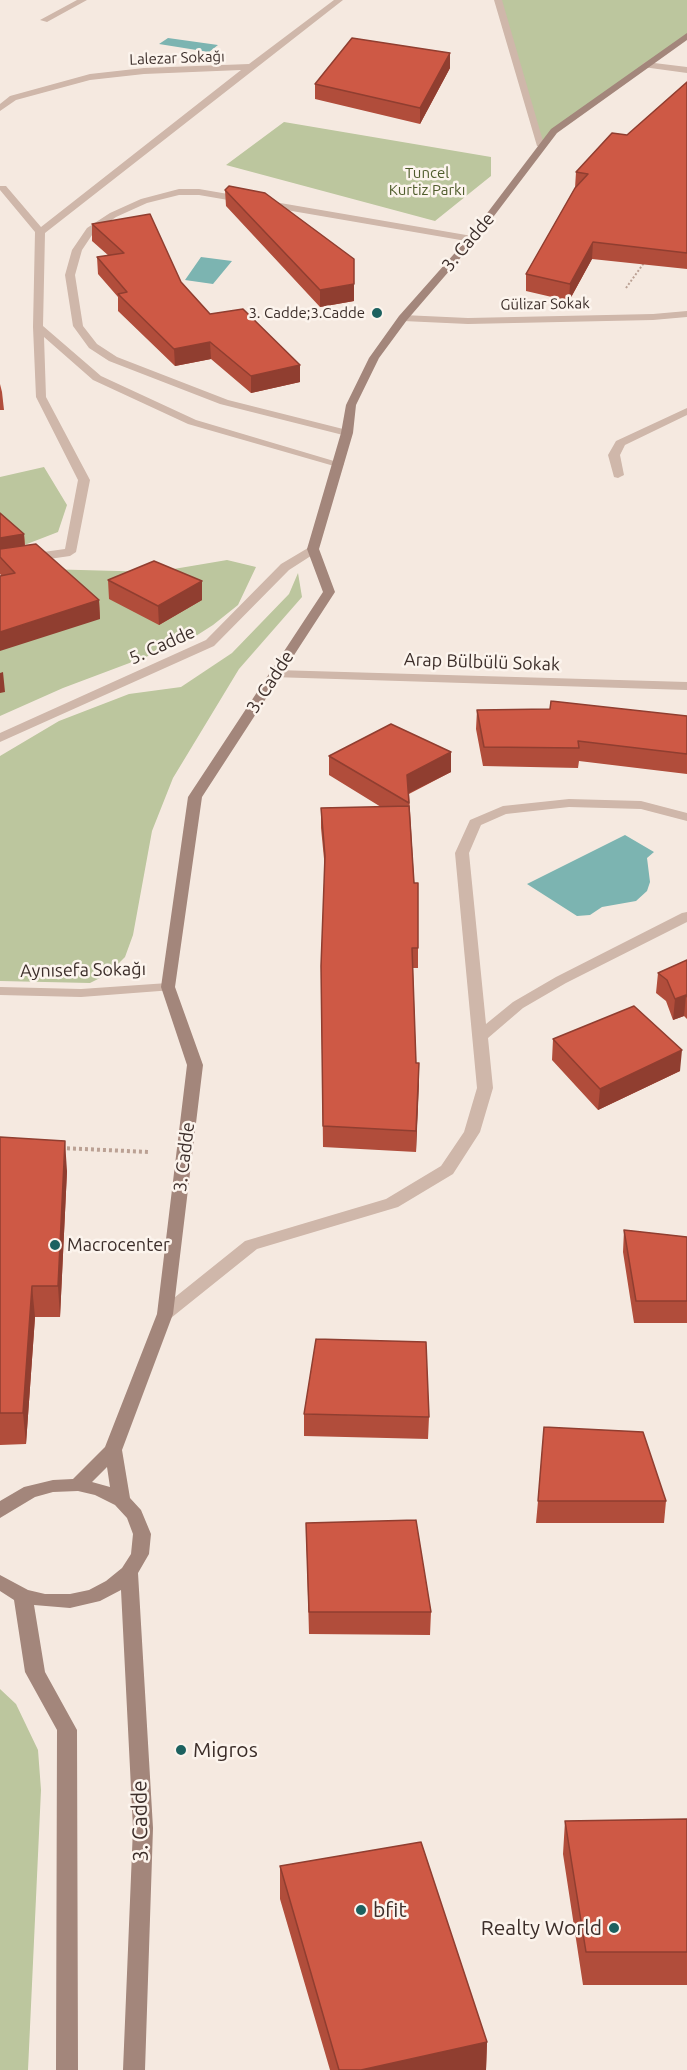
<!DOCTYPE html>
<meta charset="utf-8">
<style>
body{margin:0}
canvas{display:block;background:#f5e9e0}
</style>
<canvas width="687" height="2070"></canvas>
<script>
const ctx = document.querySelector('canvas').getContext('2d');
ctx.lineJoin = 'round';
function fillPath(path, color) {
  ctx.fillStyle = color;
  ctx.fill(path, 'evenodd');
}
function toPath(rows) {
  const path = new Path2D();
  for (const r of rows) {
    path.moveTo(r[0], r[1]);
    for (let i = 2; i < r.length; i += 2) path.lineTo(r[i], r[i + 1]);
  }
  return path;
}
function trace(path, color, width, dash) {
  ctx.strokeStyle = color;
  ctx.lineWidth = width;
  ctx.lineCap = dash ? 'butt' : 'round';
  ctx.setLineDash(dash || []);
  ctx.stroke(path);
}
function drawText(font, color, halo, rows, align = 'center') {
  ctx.font = font + ' Ubuntu,sans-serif';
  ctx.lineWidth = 5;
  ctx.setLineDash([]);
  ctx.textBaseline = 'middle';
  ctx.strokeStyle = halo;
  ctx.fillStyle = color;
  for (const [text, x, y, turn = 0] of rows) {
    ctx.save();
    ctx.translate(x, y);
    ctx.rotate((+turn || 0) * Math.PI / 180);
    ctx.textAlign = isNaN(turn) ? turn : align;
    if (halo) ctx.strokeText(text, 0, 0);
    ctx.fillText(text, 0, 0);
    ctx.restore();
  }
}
fillPath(toPath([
 [498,0,687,0,687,36,554,131,542,146],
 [284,122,491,157,491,176,435,221,226,165],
 [44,467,67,505,58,532,27,544,0,549,0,477],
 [227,560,256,567,238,605,213,625,188,641,63,688,0,716,0,581,43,569,156,572],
 [298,573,302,597,239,669,173,778,152,831,133,935,125,957,108,974,90,983,0,981,0,756,59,721,129,694,181,687,232,653,289,594],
 [0,1689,16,1704,38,1750,41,1790,28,2070,0,2070]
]), '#bcc69e');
fillPath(toPath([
 [168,38,218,45,209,52,159,44],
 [201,257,232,261,213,284,185,280],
 [625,835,654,852,647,858,650,882,647,891,636,901,602,907,590,915,577,916,527,884]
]), '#7cb4b1');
trace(toPath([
 [626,288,646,260]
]), '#bba194', 2, [2, 2]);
trace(toPath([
 [61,1148,149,1152]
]), '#bba194', 4, [3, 3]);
fillPath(toPath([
 [77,0,87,0,47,22,40,20,77,0],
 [179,189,199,189,472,236,477,239,472,242,199,195,179,195,147,203,116,217,94,232,82,250,75,275,83,326,97,344,117,357,228,400,351,431,351,435,347,436,220,404,109,361,89,348,73,326,65,275,72,250,87,228,110,213,141,199,179,189],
 [569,799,641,801,687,813,687,821,641,809,569,807,506,814,481,825,469,853,486,1024,513,1002,556,977,682,913,687,912,687,922,566,983,523,1008,488,1038,493,1088,480,1132,453,1174,398,1207,257,1249,171,1318,159,1318,157,1314,159,1310,245,1241,386,1199,441,1166,464,1132,477,1088,455,853,470,820,503,806,569,799]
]), '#cfb7aa');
fillPath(toPath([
 [334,0,343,0,45,233,43,326,101,376,196,420,344,464,342,466,334,466,188,424,93,380,44,337,46,397,90,480,76,552,70,556,0,566,0,558,65,549,78,480,36,397,33,327,35,232,0,190,0,186,6,186,41,227,241,70,144,74,90,80,16,100,0,111,0,104,10,96,90,74,144,68,249,64,334,0],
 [494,0,502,0,545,148,537,146,494,0],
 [646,62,687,67,687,73,643,67,643,63,646,62],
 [687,311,687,317,653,320,468,324,403,321,398,318,403,315,468,318,653,314,687,311],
 [687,408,687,415,625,445,620,455,624,475,618,478,614,477,608,455,616,441,687,408],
 [313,545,317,546,317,552,289,570,214,646,0,742,0,733,206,640,281,564,313,545],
 [276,670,687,682,687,690,272,677,272,671,276,670],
 [168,983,173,984,175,987,173,990,81,997,0,995,0,987,81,989,168,983]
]), '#cfb7aa');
fillPath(toPath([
 [687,33,687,40,557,133,475,241,407,320,379,358,356,405,353,433,319,549,335,592,202,797,175,987,203,1065,173,1314,122,1450,130,1498,141,1510,151,1534,149,1554,138,1573,153,1828,145,2070,123,2070,133,1828,121,1590,100,1601,70,1608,34,1605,45,1672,77,1730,78,2070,56,2070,57,1730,25,1672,14,1600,0,1591,0,1575,28,1590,45,1594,70,1594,89,1590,106,1581,122,1568,131,1554,133,1534,127,1518,115,1505,95,1495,78,1491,53,1492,35,1497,0,1518,0,1501,24,1487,53,1480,73,1479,105,1447,157,1314,187,1065,161,987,188,797,323,592,307,549,341,433,346,405,369,358,399,316,469,237,551,129,687,33],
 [107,1467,110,1487,92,1482,107,1467]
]), '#a3867b');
fillPath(toPath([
 [450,53,450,68,420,124,315,99,315,84],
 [687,82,687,269,592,259,569,301,526,291,526,274,575,188,576,172,627,135],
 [225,190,354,301,320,307,226,206],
 [92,224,181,282,210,314,300,365,300,382,251,393,211,359,175,366,118,311,118,297,98,274,97,257,109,256,92,241],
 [0,384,2,392,4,410,0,410],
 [0,513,24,534,25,546,99,600,100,619,2,576,0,574],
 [108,580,202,600,159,625,109,599],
 [477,710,687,716,687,774,579,761,578,768,483,766,476,729],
 [451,752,451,772,409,794,418,948,418,968,413,968,416,1063,419,1063,416,1152,323,1147,321,966,325,869,321,828,321,808,381,807,329,775,329,756],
 [687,960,687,1019,684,1016,673,1020,666,1001,656,993,658,973],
 [553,1039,680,1071,598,1110,552,1060],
 [0,1137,67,1171,60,1317,35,1317,26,1444,0,1445],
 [624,1230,687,1237,687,1323,634,1323,623,1252],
 [304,1414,429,1417,428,1439,304,1436],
 [538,1501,666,1501,664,1523,536,1523],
 [306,1523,431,1612,430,1635,309,1634],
 [687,1819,687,1985,583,1985,563,1854,565,1821],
 [280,1866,487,2042,486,2070,330,2070,280,1899]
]), '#b14d3b');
fillPath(toPath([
 [450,53,450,68,420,124,420,108],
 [593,242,592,259,569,301,570,284],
 [354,284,354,301,320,307,320,290],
 [210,342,211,359,175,366,174,349],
 [300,365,300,382,251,393,251,376],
 [24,534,25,552,0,556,0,538],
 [202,581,202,600,159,625,158,606],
 [99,600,100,619,0,651,0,632],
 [3,672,5,692,0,693,0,673],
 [451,752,451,772,407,794,407,775],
 [686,995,684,1016,673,1020,675,999],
 [682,1050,680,1071,598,1110,600,1089],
 [419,1063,419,1084,416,1152,416,1131],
 [65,1141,67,1171,60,1317,58,1286],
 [32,1286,35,1317,26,1444,23,1413],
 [487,2042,486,2070,361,2070]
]), '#903e30');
const building = toPath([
 [352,38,450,53,420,108,315,84,352,38],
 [687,82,687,253,593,242,570,284,526,274,575,188,588,174,576,172,612,133,627,135,687,82],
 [229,186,265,193,354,259,354,284,320,290,225,190,229,186],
 [150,214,181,282,210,314,243,309,300,365,251,376,210,342,174,349,118,294,127,292,97,257,124,253,92,224,150,214],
 [0,513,24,534,0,538,0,513],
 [36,544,99,600,0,632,0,576,15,573,0,557,0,549,36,544],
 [154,561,202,581,158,606,108,580,154,561],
 [551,701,687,716,687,754,578,741,579,748,484,747,477,710,550,709,551,701],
 [391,724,451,752,407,775,409,803,329,756,391,724],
 [409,806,414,883,418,883,418,948,412,948,416,1063,419,1063,416,1131,323,1126,321,966,325,856,321,808,409,806],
 [687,960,687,997,686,995,675,999,667,980,658,973,687,960],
 [634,1006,682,1050,600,1089,553,1039,634,1006],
 [0,1137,65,1141,58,1286,32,1286,23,1413,0,1413,0,1137],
 [624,1230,687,1237,687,1301,636,1301,624,1230],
 [316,1339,426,1342,429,1417,304,1414,316,1339],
 [544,1427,643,1432,666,1501,538,1501,544,1427],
 [416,1520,431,1612,309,1612,306,1523,416,1520],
 [687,1819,687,1952,586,1952,565,1821,687,1819],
 [421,1842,487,2042,361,2070,339,2070,280,1866,421,1842]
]);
fillPath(building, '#ce5945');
trace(building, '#903e30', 1.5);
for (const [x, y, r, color] of [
 [377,313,6,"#1c615f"],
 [55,1245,6,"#1c615f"],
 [181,1750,6,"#1c615f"],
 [361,1910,6,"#1c615f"],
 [614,1928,6,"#1c615f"]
]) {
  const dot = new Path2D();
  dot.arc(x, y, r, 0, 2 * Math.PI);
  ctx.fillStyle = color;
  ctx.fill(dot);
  trace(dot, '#fcf4ed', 2);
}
drawText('15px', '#3c2e2a', '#fcf4ed', [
 ["Lalezar Sokağı",177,58,-2],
 ["Gülizar Sokak",545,304,-1]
]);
drawText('15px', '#4f5c2c', '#fcf4ed', [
 ["Tuncel",427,173],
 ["Kurtiz Parkı",427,190]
]);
drawText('15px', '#3c2e2a', '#fcf4ed', [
 ["3. Cadde;3.Cadde",365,313]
], 'right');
drawText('18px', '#3c2e2a', '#fcf4ed', [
 ["3. Cadde",468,242,-50],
 ["5. Cadde",162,645,-24],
 ["Arap Bülbülü Sokak",482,662,2],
 ["3. Cadde",270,682,-57],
 ["Aynısefa Sokağı",83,970,-1],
 ["3. Cadde",184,1157,-83]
]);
drawText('18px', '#3c2e2a', '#fcf4ed', [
 ["Macrocenter",67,1245]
], 'left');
drawText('21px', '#3c2e2a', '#fcf4ed', [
 ["Migros",193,1750],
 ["bfit",373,1910],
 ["Realty World",602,1928,"right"]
], 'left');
drawText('21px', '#3c2e2a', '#fcf4ed', [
 ["3. Cadde",140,1821,-91]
]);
</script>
